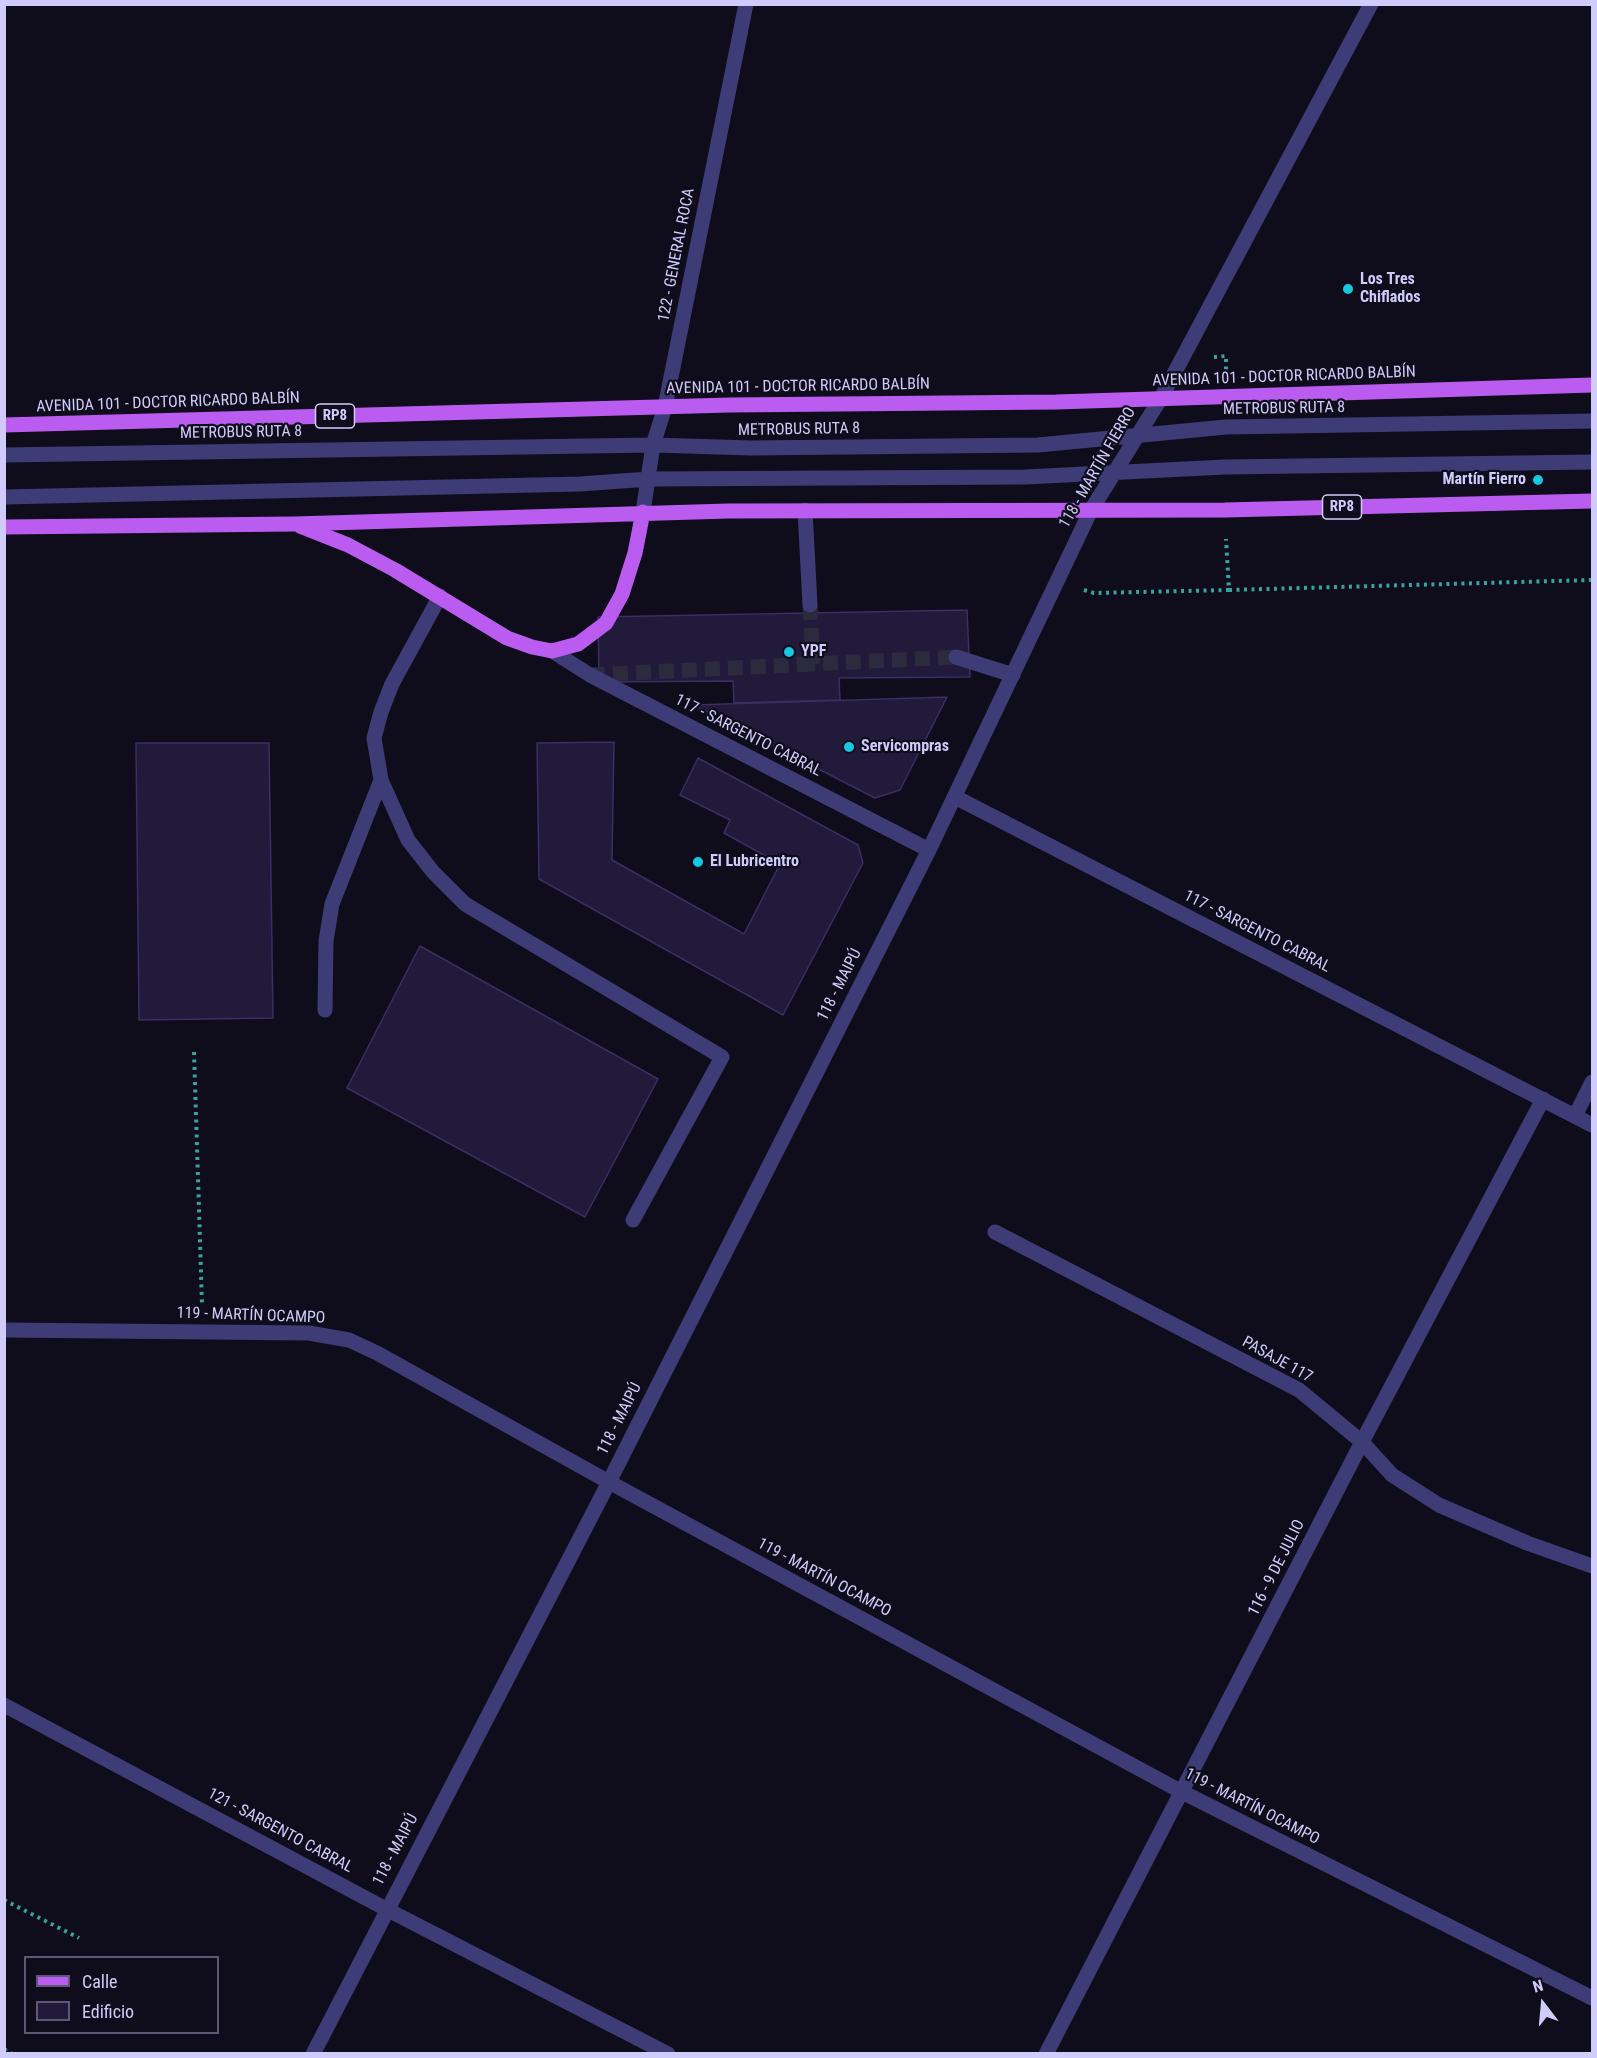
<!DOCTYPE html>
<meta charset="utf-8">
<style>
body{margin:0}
#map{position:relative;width:1597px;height:2058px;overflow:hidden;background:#0f0d1b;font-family:"Roboto Condensed",sans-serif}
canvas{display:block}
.frame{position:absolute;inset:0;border:6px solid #d1cbfb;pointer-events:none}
.legend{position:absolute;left:24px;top:1956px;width:195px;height:78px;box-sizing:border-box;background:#0f0d1b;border:2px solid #5d5975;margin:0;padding:8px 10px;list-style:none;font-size:18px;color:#d1cbfb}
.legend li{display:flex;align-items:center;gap:12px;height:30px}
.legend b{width:30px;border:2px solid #5d5975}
.north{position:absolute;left:1513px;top:1974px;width:60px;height:60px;-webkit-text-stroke:4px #0f0d1b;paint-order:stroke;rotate:344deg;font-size:16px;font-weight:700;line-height:24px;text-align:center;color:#d1cbfb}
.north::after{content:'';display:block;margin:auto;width:21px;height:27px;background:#d1cbfb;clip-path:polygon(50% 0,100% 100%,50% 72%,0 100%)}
</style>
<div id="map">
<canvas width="1597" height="2058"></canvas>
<div class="frame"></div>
<ul class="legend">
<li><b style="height:8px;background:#bb5cf1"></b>Calle</li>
<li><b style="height:16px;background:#211a3a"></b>Edificio</li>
</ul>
<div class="north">N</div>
</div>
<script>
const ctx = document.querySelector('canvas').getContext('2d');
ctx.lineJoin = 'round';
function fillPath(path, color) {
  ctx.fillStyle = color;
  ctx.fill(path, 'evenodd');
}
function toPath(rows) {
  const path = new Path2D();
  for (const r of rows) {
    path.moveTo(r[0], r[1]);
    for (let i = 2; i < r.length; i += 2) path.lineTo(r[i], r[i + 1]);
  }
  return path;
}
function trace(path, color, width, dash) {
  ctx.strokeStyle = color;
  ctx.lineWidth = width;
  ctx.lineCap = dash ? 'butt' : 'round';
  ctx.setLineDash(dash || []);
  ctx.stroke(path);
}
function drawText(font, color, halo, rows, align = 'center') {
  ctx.font = font + ' "Roboto Condensed",sans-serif';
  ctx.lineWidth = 4.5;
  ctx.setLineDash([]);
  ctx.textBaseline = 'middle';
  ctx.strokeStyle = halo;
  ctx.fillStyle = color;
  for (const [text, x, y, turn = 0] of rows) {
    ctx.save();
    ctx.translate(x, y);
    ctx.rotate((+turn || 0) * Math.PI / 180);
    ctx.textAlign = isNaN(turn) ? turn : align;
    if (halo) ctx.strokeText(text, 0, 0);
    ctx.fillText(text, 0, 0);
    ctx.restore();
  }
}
const building = toPath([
 [967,610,970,677,839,678,840,700,734,703,733,681,599,682,598,617,967,610],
 [947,697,900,790,875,798,694,705,947,697],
 [614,742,612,860,744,934,780,864,724,833,730,820,680,795,698,758,858,845,863,863,783,1015,539,879,537,743,614,742],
 [136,743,269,743,273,1018,139,1020,136,743],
 [420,946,658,1079,585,1217,347,1088,420,946]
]);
fillPath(building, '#211a3a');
trace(building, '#3a2e64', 1.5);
trace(toPath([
 [810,605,813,664,956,657],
 [590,675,813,664]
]), '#2c2a3d', 15, [15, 8]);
trace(toPath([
 [1214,357,1226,356,1226,370],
 [1084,590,1094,593,1229,590,1226,539],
 [1229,590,1592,580],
 [194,1052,202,1304],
 [4,1900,79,1938],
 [4,2049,12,2054]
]), '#37a39e', 4, [3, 4.5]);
trace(toPath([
 [4,455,653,445,751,448,1038,445,1226,427,1592,421],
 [4,497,580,484,649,479,1025,477,1225,467,1592,462],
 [805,510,810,605],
 [643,512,653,445,665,407,746,4],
 [440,596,392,684,381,712,374,738,381,780,408,840,433,872,465,904,722,1057,633,1220],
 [552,651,590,675,929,850],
 [956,657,1013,675],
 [955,797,1592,1125],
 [325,1010,326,941,332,904,381,780],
 [1575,1116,1592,1082],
 [995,1232,1299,1390,1362,1442,1392,1475,1439,1505,1527,1543,1592,1566],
 [4,1330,309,1333,349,1340,377,1353,609,1482,1182,1792,1592,1998],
 [4,1705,386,1909,668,2054],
 [313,2054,609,1482,929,850,1091,510,1161,398,1371,4],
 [1046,2054,1362,1442,1543,1099]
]), '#3e3c76', 15);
trace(toPath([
 [4,425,730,405,1056,402,1592,385],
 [300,526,348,545,395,570,507,638,532,647,552,651,578,644,606,623,622,594,635,553,643,512],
 [4,527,294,524,728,511,1225,510,1592,501]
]), '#bb5cf1', 15);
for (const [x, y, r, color] of [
 [1348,289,6,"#13c8df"],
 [1538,480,6,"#13c8df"],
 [789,652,6,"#13c8df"],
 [849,747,6,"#13c8df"],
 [698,862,6,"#13c8df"]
]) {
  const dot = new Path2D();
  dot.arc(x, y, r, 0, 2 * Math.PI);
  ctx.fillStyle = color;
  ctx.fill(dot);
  trace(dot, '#0f0d1b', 2);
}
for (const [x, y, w] of [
 [335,416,39],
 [1342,507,39]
]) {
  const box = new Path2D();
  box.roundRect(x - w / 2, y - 12, w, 24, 4.5);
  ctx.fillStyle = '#0f0d1b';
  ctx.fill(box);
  trace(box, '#d1cbfb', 1.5);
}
drawText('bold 15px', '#d1cbfb', null, [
 ["RP8",335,416],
 ["RP8",1342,507]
]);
drawText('16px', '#d1cbfb', '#0f0d1b', [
 ["122 - GENERAL ROCA",677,255,-79],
 ["AVENIDA 101 - DOCTOR RICARDO BALBÍN",1284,377,-2],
 ["AVENIDA 101 - DOCTOR RICARDO BALBÍN",798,387,-1],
 ["AVENIDA 101 - DOCTOR RICARDO BALBÍN",168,403,-2],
 ["METROBUS RUTA 8",1284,409,-1],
 ["METROBUS RUTA 8",799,430,-1],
 ["METROBUS RUTA 8",241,433,-1],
 ["118 - MARTÍN FIERRO",1098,468,-60],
 ["117 - SARGENTO CABRAL",748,736,27],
 ["117 - SARGENTO CABRAL",1257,932,27],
 ["118 - MAIPÚ",840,985,-63],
 ["119 - MARTÍN OCAMPO",251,1316,2],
 ["PASAJE 117",1277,1360,29],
 ["118 - MAIPÚ",620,1419,-63],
 ["116 - 9 DE JULIO",1277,1568,-63],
 ["119 - MARTÍN OCAMPO",824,1578,28],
 ["119 - MARTÍN OCAMPO",1252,1807,27],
 ["121 - SARGENTO CABRAL",280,1831,28],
 ["118 - MAIPÚ",396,1850,-62]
]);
drawText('bold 16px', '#d1cbfb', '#0f0d1b', [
 ["Los Tres",1360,280],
 ["Chiflados",1360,298],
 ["Martín Fierro",1526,480,"right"],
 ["YPF",801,652],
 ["Servicompras",861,747],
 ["El Lubricentro",710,862]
], 'left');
</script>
